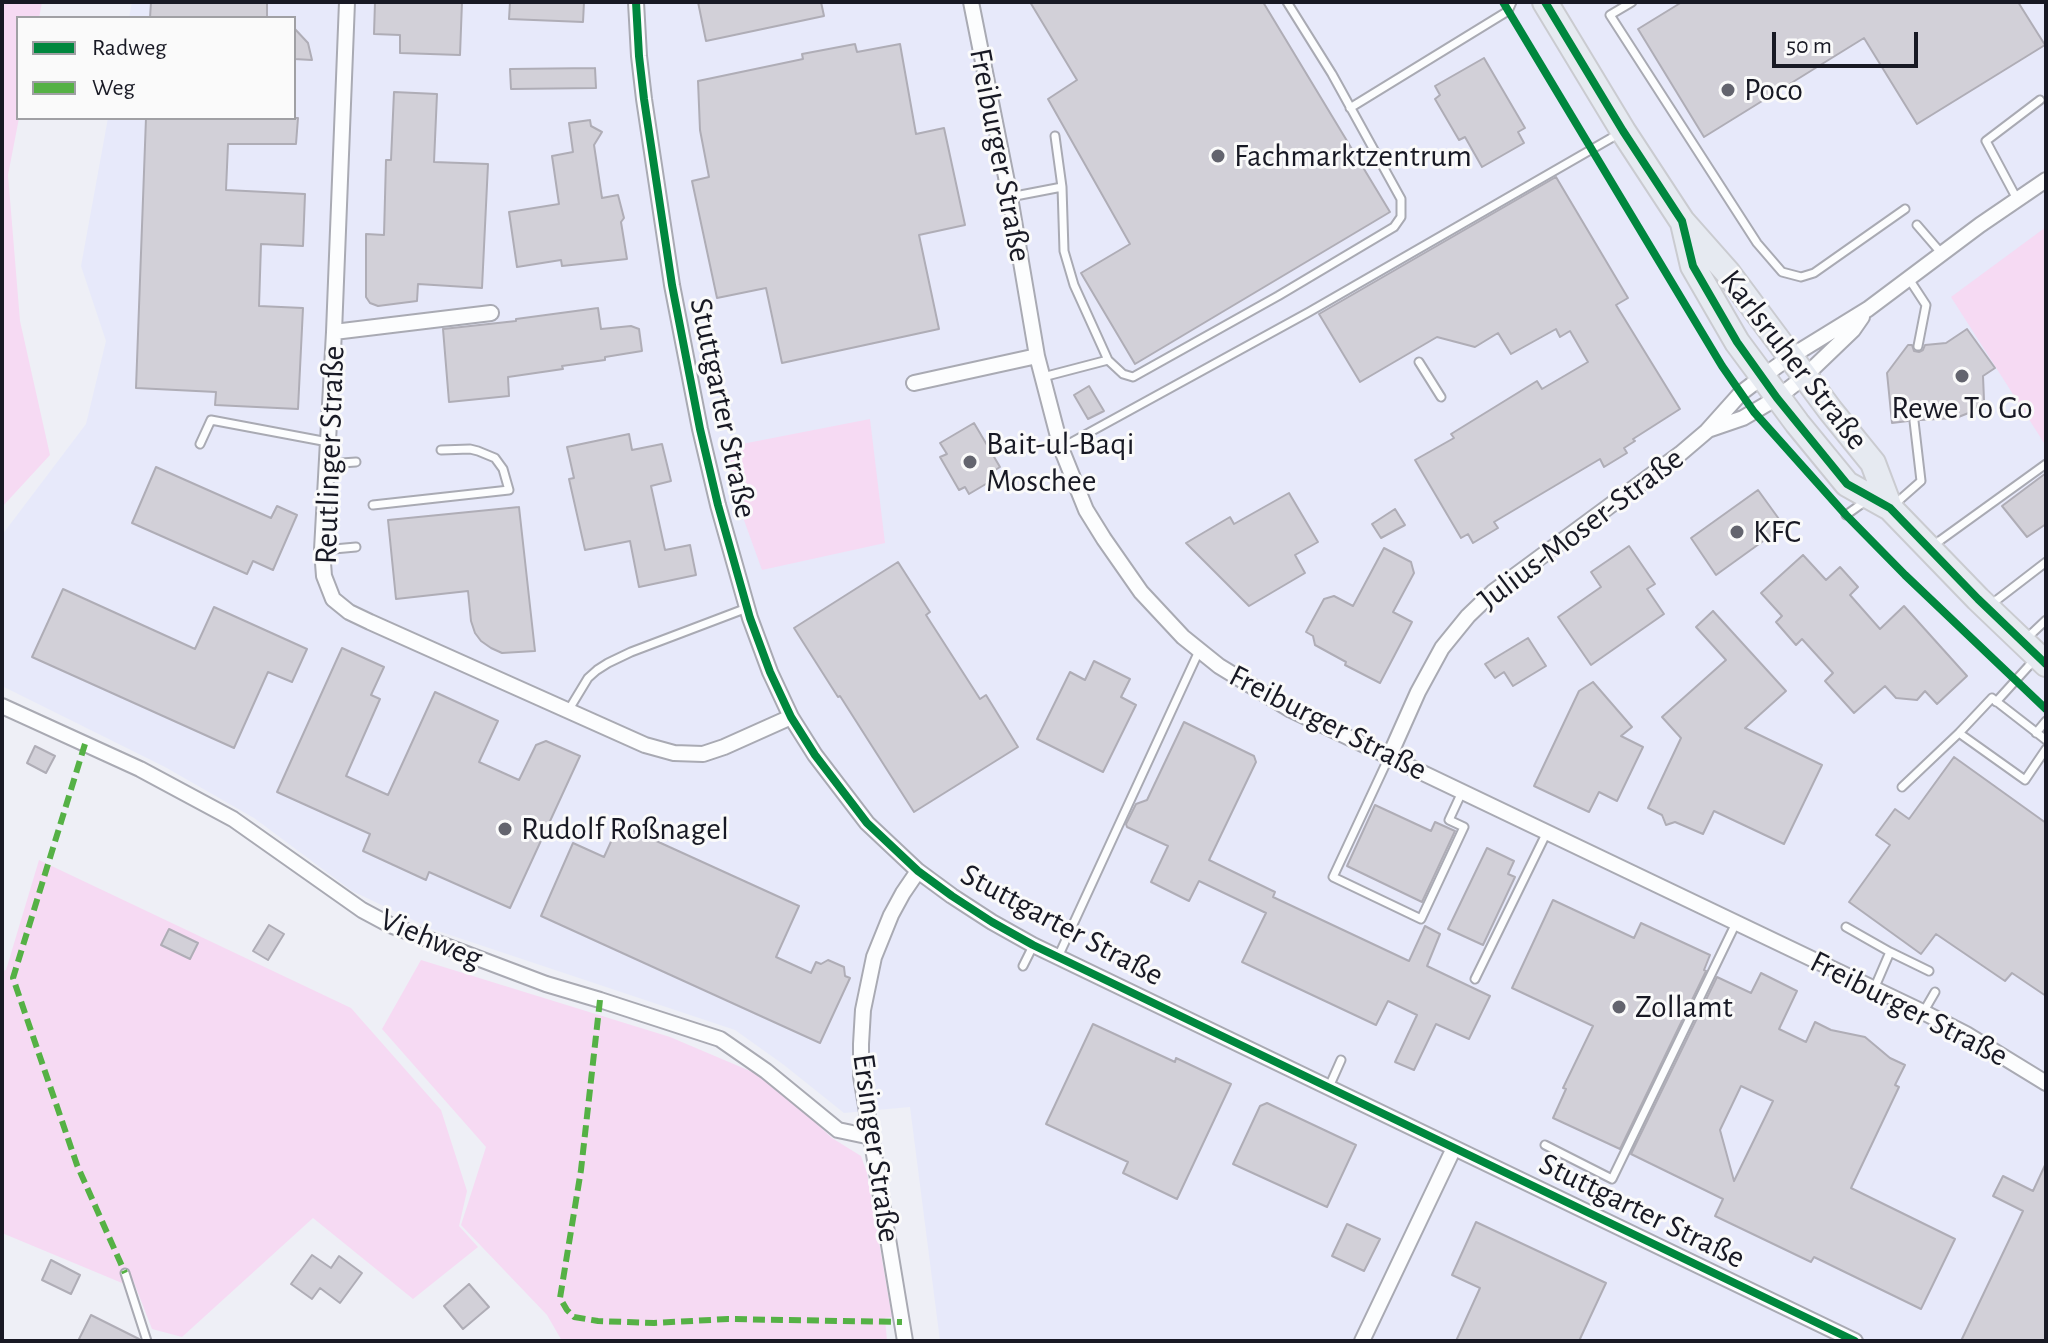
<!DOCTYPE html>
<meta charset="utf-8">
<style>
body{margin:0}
#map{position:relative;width:2048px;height:1343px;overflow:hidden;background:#eeeff6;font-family:"Alegreya Sans",sans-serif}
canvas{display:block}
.frame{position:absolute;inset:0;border:4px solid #181924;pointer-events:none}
.legend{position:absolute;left:16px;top:16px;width:280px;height:104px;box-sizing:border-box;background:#fafafa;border:2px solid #a0a0a4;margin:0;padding:10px 14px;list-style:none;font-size:24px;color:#181924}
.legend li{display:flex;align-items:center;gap:16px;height:40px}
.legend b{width:40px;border:2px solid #a0a0a4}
.scale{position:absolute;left:1772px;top:32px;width:146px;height:36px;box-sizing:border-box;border:4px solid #181924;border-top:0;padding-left:10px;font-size:24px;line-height:28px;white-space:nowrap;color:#181924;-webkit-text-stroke:6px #fafafa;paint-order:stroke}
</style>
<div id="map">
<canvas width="2048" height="1343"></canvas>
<div class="frame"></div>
<ul class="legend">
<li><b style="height:10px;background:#00873e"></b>Radweg</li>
<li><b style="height:10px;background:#55b145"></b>Weg</li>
</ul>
<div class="scale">50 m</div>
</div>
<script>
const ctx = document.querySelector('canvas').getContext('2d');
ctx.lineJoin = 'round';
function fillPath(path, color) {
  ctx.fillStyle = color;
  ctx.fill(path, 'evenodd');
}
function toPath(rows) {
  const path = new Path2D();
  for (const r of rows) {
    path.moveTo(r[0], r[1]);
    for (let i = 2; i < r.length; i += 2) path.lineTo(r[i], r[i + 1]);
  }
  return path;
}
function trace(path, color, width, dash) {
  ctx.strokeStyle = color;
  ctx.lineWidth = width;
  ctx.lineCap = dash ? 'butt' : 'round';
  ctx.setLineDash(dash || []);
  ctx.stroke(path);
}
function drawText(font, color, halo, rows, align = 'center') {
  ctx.font = font + ' "Alegreya Sans",sans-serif';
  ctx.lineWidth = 6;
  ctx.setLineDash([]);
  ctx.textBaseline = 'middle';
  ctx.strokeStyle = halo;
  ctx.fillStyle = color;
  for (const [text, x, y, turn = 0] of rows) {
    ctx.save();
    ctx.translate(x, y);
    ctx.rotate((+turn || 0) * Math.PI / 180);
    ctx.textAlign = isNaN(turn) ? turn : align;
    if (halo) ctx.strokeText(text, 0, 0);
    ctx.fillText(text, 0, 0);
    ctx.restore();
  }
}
fillPath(toPath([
 [132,2,2046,2,2046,1341,940,1341,910,1107,844,1113,784,1065,735,1030,432,929,352,891,254,818,165,767,2,686,2,535,86,424,106,341,81,266,108,118,294,118,294,18,129,18]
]), '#e7e9fa');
fillPath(toPath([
 [2,2,42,2,39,18,18,18,19,118,8,175,20,321,50,455,2,507],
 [2046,227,2046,446,1951,297],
 [870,419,885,543,762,570,736,498,729,463,742,444],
 [39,860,351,1008,441,1110,467,1191,459,1226,478,1247,413,1299,313,1218,182,1337,152,1329,133,1280,122,1283,2,1233,2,971,6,970],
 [421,960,670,1037,769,1079,832,1138,861,1156,867,1173,892,1317,885,1318,887,1341,562,1341,547,1315,461,1225,486,1147,382,1029]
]), '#f6daf3');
const building = toPath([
 [151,2,267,2,267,18,150,18,151,2],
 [375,2,462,2,460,55,400,53,400,35,374,34,375,2],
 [510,2,584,2,583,22,509,19,510,2],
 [698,2,821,2,824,16,706,41,698,2],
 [1030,2,1263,2,1390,212,1135,364,1081,273,1130,244,1048,99,1077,80,1030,2],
 [1682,2,2018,2,2045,45,1917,124,1864,38,1704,137,1638,29,1682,2],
 [294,28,308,43,312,60,294,59,294,28],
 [855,44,857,52,900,44,916,134,944,128,965,225,919,235,939,329,782,363,766,288,717,298,692,181,709,177,700,130,698,81,803,59,802,54,855,44],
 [1484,58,1525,128,1518,132,1524,143,1482,167,1465,137,1459,140,1435,99,1440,95,1435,86,1484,58],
 [595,68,596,88,511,89,510,69,595,68],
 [394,92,437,94,434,162,488,164,482,288,418,284,417,301,378,306,370,303,366,297,366,234,384,235,386,160,391,160,394,92],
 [146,118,298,118,296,144,228,144,226,190,305,194,303,246,261,244,259,306,303,308,298,409,215,405,216,392,136,388,146,118],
 [590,120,591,126,602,132,594,145,602,198,618,195,624,218,621,222,627,259,562,266,561,260,517,267,509,212,559,204,552,156,573,152,569,123,590,120],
 [1556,177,1628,298,1616,305,1680,409,1633,439,1635,441,1624,448,1627,453,1604,467,1600,459,1494,522,1498,528,1473,543,1468,534,1461,538,1415,460,1454,438,1451,434,1537,381,1542,389,1588,362,1570,331,1560,337,1556,329,1511,354,1498,333,1475,347,1437,337,1360,382,1319,314,1556,177],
 [598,308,601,329,631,326,639,329,642,351,605,357,605,360,562,366,563,369,508,377,509,396,449,402,443,329,516,321,516,319,598,308],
 [1967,329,1995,368,1983,376,1984,400,1971,412,1956,418,1920,420,1919,417,1914,415,1910,416,1908,421,1892,423,1887,373,1908,345,1912,345,1914,351,1919,352,1923,350,1925,345,1946,343,1967,329],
 [1089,386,1104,411,1088,419,1074,395,1089,386],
 [974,423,1000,467,992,472,996,478,969,494,965,487,959,490,940,457,947,454,940,443,974,423],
 [629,434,632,450,662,444,671,481,651,486,665,550,690,545,696,575,639,587,630,541,585,550,569,479,574,478,567,447,629,434],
 [156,467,271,518,277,506,297,515,273,570,253,561,247,574,132,523,156,467],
 [2046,473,2046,524,2027,537,2002,506,2046,473],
 [1758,490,1784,526,1716,575,1691,538,1758,490],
 [1289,493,1318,542,1295,555,1305,573,1249,606,1186,543,1230,517,1234,524,1289,493],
 [519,507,535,651,502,653,491,648,481,641,475,633,471,621,468,591,396,599,388,520,519,507],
 [1395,509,1405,525,1381,538,1372,524,1395,509],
 [1629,546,1655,584,1647,589,1664,614,1591,665,1558,617,1601,587,1591,572,1629,546],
 [1384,548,1411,562,1414,573,1393,612,1412,622,1380,683,1345,665,1346,662,1315,645,1313,636,1306,632,1324,599,1334,596,1353,606,1384,548],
 [1803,555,1826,580,1840,567,1858,587,1850,595,1880,629,1904,606,1967,676,1937,704,1925,691,1917,700,1896,698,1885,686,1854,713,1825,681,1833,673,1802,639,1796,645,1776,622,1782,616,1761,593,1803,555],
 [898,562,930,612,926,615,980,699,986,695,1018,747,914,812,840,696,838,697,794,628,898,562],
 [63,589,195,649,214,607,307,649,292,682,268,672,234,748,32,657,63,589],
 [1713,611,1786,691,1745,728,1822,765,1784,844,1714,811,1703,834,1675,822,1666,825,1662,815,1648,808,1681,738,1662,717,1726,660,1696,627,1713,611],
 [1528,638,1546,666,1513,686,1504,672,1495,678,1485,664,1528,638],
 [342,648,384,667,371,695,380,699,346,776,388,795,435,692,498,721,479,762,519,780,536,745,546,741,580,756,510,908,429,872,426,880,363,851,370,834,277,792,342,648],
 [1094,661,1130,679,1121,697,1136,705,1103,772,1037,739,1070,672,1085,680,1094,661],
 [1593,682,1632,727,1621,736,1643,747,1617,801,1599,792,1589,812,1534,786,1579,691,1593,682],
 [1184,722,1254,756,1256,762,1209,860,1275,892,1273,897,1409,961,1425,926,1440,934,1427,966,1490,996,1469,1039,1436,1024,1414,1070,1395,1062,1417,1015,1388,1001,1376,1025,1242,962,1266,913,1199,881,1189,901,1151,882,1168,846,1127,827,1126,824,1136,804,1147,800,1184,722],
 [35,746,55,756,46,773,27,763,35,746],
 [1954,757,2046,823,2046,996,2012,973,2005,981,1936,934,1921,954,1849,902,1890,845,1876,835,1895,809,1909,819,1954,757],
 [1375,805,1431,831,1435,822,1455,831,1422,902,1347,866,1375,805],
 [619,824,799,906,776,957,811,973,816,962,821,964,828,960,844,967,845,976,850,978,820,1043,541,916,573,843,604,857,619,824],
 [1487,848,1514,861,1508,874,1515,877,1483,945,1448,929,1487,848],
 [1553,900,1634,938,1641,923,1710,955,1704,970,1706,971,1620,1149,1553,1118,1566,1089,1563,1088,1593,1026,1512,988,1553,900],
 [269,925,284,934,268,960,253,951,269,925],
 [169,929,198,943,190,959,161,945,169,929],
 [1761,973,1797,991,1779,1029,1806,1042,1815,1022,1831,1030,1865,1037,1890,1058,1905,1065,1895,1085,1899,1087,1851,1188,1955,1239,1921,1309,1814,1257,1811,1262,1715,1216,1723,1199,1631,1154,1717,977,1751,993,1761,973],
 [1741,1086,1773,1101,1734,1181,1720,1130,1741,1086],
 [1093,1024,1175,1062,1176,1058,1231,1084,1177,1199,1123,1173,1128,1162,1046,1124,1093,1024],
 [1267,1103,1356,1145,1327,1207,1233,1164,1260,1106,1267,1103],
 [2046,1163,2046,1341,1961,1341,2023,1211,1993,1196,2003,1176,2033,1191,2046,1163],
 [1476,1222,1606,1283,1579,1341,1456,1341,1480,1288,1452,1275,1476,1222],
 [1347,1224,1380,1239,1364,1271,1332,1256,1347,1224],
 [312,1255,331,1268,339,1256,362,1273,340,1303,320,1288,312,1299,291,1284,312,1255],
 [51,1260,80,1275,71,1294,42,1280,51,1260],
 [469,1284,489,1307,463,1329,444,1306,469,1284],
 [91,1315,139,1339,140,1341,78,1341,91,1315]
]);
fillPath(building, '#d2d0d8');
trace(building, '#afadb6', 2);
const lane = toPath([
 [1632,2,1610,15,1757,243,1782,272,1801,277,1814,273,1905,209],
 [1350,108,1508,11,1512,2],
 [1055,136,1062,187],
 [1010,197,1062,187,1064,251,1074,285,1108,360,1123,374,1133,377,1278,296,1394,227,1401,217,1401,199,1332,74,1287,2],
 [2017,199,1986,141,2040,100],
 [1917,225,1942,254],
 [1909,279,1926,305,1918,346],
 [1419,362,1441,397],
 [1043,377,1108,360],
 [200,444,211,420,328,442],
 [1061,448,1309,312,1620,133],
 [327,464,356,462],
 [1895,504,1921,481,1914,421],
 [373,505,509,490,503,469,495,458,478,451,470,449,441,450],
 [1846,515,1867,500],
 [1931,547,2046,464],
 [323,550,356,547],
 [1989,606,2046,562],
 [2027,638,2046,620],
 [1996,702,2035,659],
 [568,711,588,678,597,670,608,663,631,652,747,608],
 [1959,733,2025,780,2046,749],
 [2036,733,2046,721],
 [1389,757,1333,877,1421,919,1464,827,1449,820,1462,792],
 [1902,787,1959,733,1992,698,2046,740],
 [1846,927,1890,952,1874,989],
 [1890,952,1929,971],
 [1058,957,1199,651],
 [1023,966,1033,946],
 [1475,979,1547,832],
 [1924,1011,1935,992],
 [1329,1087,1341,1060],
 [1545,1145,1612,1179,1736,923],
 [125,1273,147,1341]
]);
const street = toPath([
 [347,2,334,332,322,550,324,576,333,599,349,612,370,622,645,745,674,753,703,754,724,747,791,717],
 [636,2,639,56,644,99,672,285,700,429,718,505,750,618,770,672,791,717,815,755,867,823,918,871,952,896,992,922,1033,945,1855,1341],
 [971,2,1010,197,1037,356,1061,448,1086,510,1104,539,1141,592,1183,637,1219,666,1291,710,1923,1012,1966,1034,2046,1083],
 [334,332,491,313],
 [914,383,1037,356],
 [1708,430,1743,418,1777,398,1804,377,1853,330,1862,317],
 [2,706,140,769,233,819,362,910,390,925,546,984,600,1000,720,1039,766,1071,838,1130,871,1137],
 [1389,757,1418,692,1442,648,1468,616,1493,592,1680,454,1707,431,1741,393,1762,377,1790,357,1868,309,1980,225,2046,180],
 [905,1341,861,1076,861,1044,863,1010,874,957,891,915,903,893,918,871],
 [1362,1341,1454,1148]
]);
const primary = toPath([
 [1545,2,1623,131,1682,221,1728,273,1830,410,1873,463,1890,508],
 [1683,223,1693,266,1737,342,1797,423,1847,484,1890,508,1978,599,2046,664]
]);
trace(lane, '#a9aab3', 11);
trace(street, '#a9aab3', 18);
trace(primary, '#cacbd0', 28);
trace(lane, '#fcfdfe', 7);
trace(street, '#fcfdfe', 14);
trace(primary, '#e6eaf1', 24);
trace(toPath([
 [85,744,13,978,77,1165,125,1273],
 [600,1000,581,1170,560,1298,567,1310,574,1317,598,1321,654,1323,728,1319,902,1322]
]), '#55b145', 6, [12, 6]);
trace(toPath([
 [636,2,639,56,644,99,672,285,700,429,718,505,750,618,770,672,791,717,815,755,867,823,918,871,952,896,992,922,1033,945,1855,1341],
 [1503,2,1722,366,1754,412,1846,515,1905,575,2046,709],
 [1545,2,1623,131,1682,221,1693,266,1737,342,1777,398,1847,484,1890,508,1978,599,2046,664]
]), '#00873e', 8);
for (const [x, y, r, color] of [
 [1728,90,8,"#63646e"],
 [1218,156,8,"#63646e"],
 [1962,376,8,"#63646e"],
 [970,462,8,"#63646e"],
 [1737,532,8,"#63646e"],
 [505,829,8,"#63646e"],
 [1619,1007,8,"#63646e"]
]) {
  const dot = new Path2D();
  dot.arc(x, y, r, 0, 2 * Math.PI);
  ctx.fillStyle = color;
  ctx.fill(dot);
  trace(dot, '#fafafa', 3);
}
drawText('32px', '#181924', '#fafafa', [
 ["Poco",1744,90],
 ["Fachmarktzentrum",1234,156],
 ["Rewe To Go",1962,408,"center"],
 ["Bait-ul-Baqi",986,444],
 ["Moschee",986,481],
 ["KFC",1753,532],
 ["Rudolf Roßnagel",521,829],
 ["Zollamt",1635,1007]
], 'left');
drawText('32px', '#181924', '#fafafa', [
 ["Freiburger Straße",1000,155,79],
 ["Karlsruher Straße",1794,360,52],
 ["Stuttgarter Straße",723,408,78],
 ["Reutlinger Straße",330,455,-88],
 ["Julius-Moser-Straße",1581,529,-37],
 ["Freiburger Straße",1328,723,27],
 ["Stuttgarter Straße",1062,925,28],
 ["Viehweg",431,939,23],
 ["Freiburger Straße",1909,1009,27],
 ["Ersinger Straße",876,1148,82],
 ["Stuttgarter Straße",1642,1211,26]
]);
</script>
